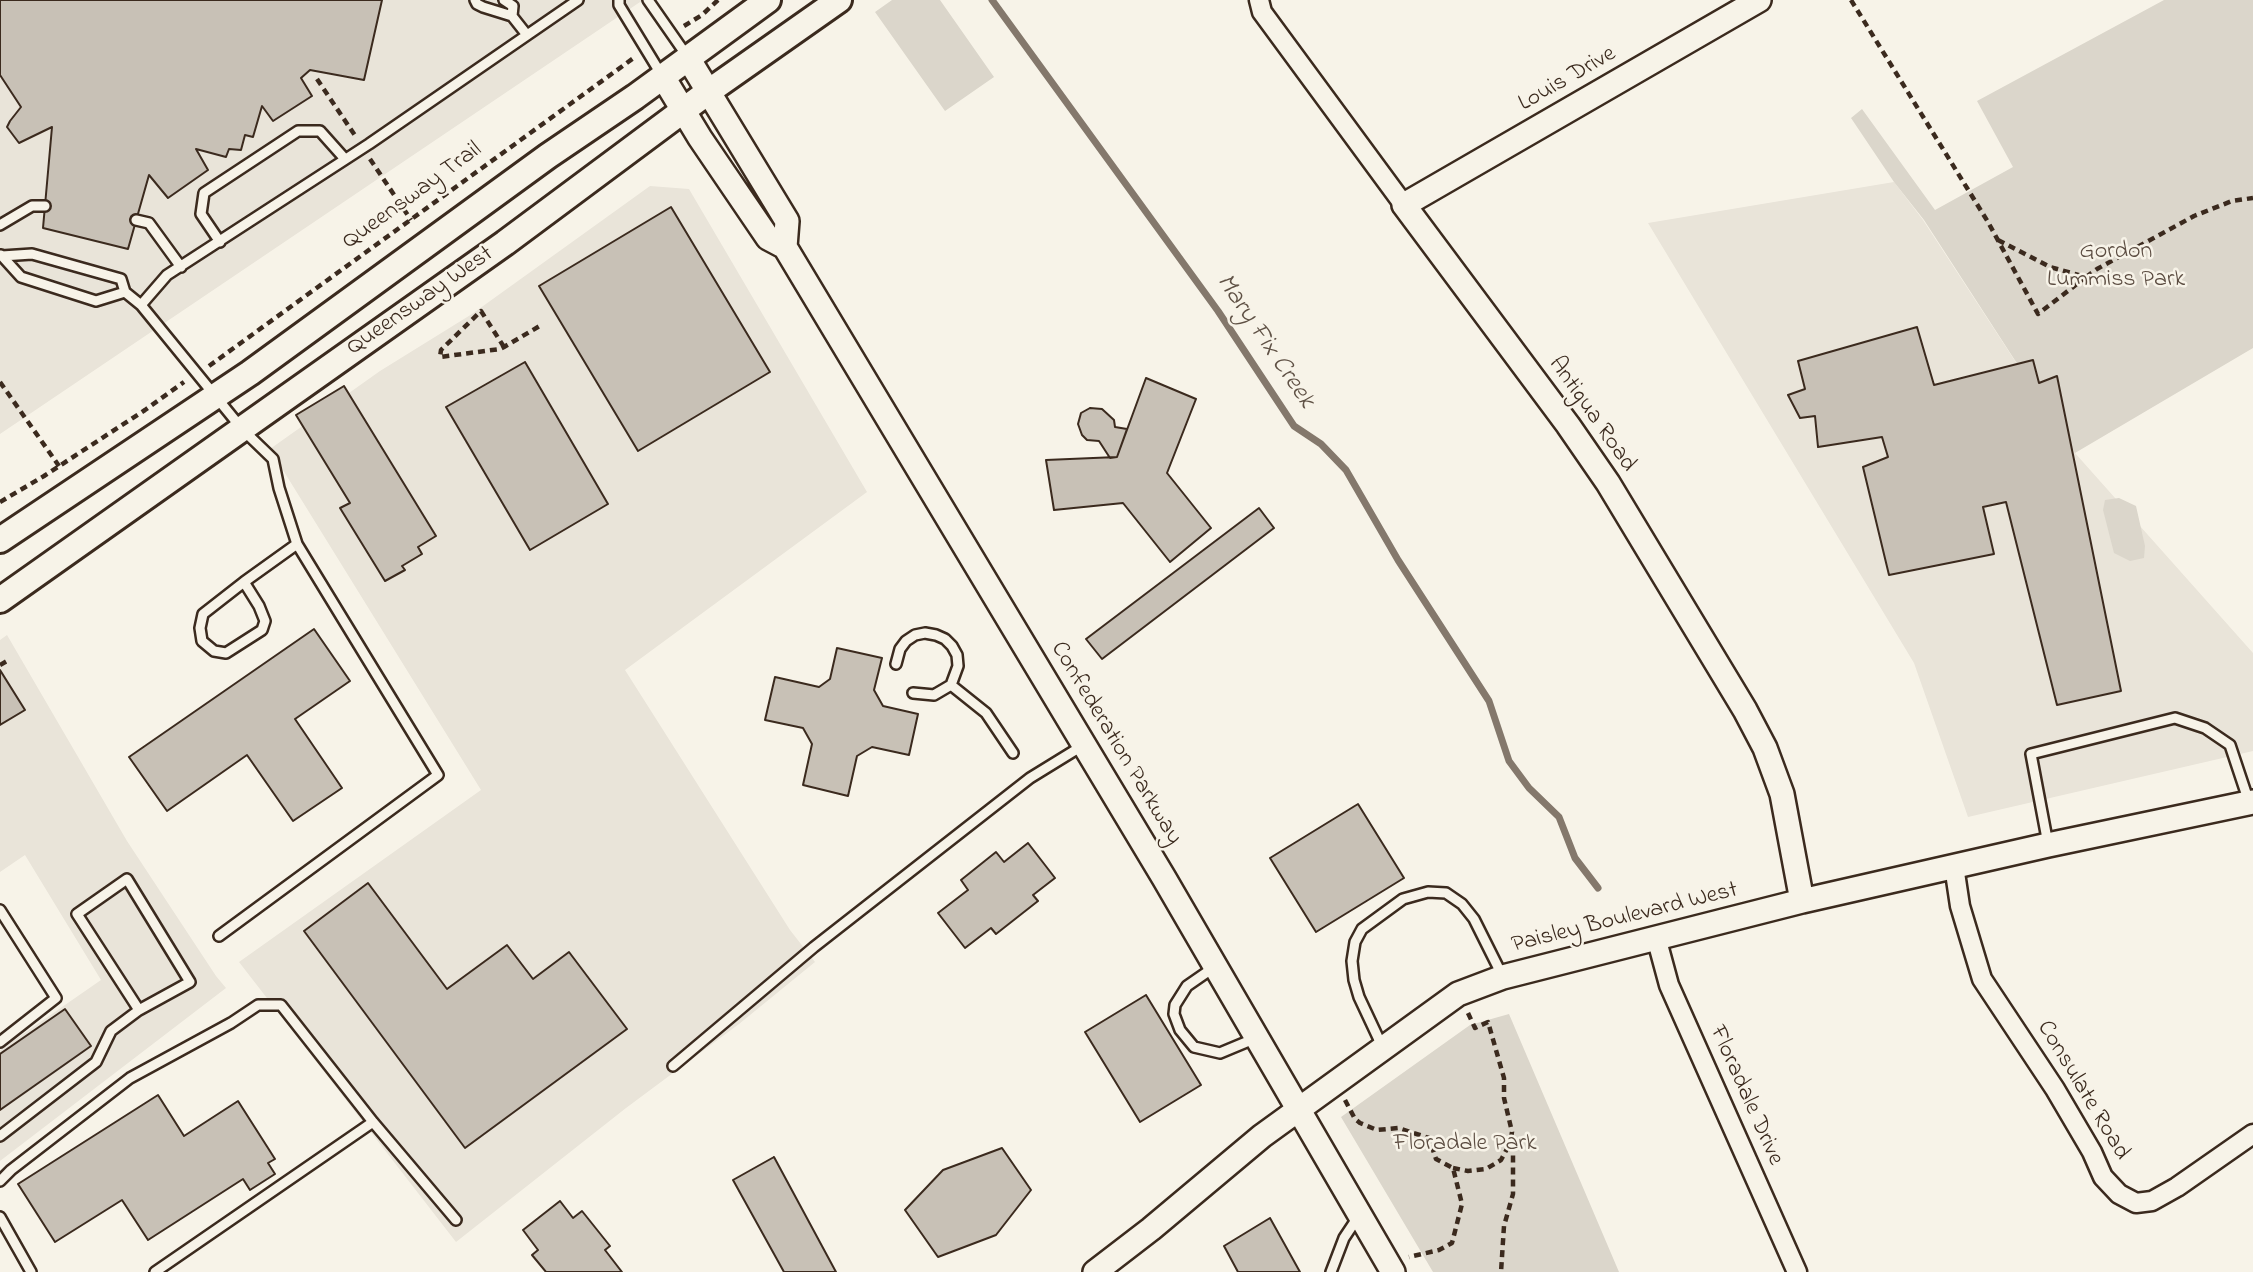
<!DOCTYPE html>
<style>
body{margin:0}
canvas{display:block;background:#f7f3e8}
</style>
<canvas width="2253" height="1272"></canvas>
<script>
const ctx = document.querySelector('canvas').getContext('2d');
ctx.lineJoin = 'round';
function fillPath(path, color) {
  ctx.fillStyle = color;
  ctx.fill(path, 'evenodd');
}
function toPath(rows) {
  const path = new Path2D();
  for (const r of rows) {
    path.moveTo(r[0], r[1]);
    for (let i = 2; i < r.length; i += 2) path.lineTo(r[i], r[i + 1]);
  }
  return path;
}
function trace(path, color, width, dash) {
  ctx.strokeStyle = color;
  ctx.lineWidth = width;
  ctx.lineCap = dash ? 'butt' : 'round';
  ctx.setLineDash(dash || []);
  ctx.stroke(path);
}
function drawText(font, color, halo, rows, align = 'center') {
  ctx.font = font + ' "Indie Flower",sans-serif';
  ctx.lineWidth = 5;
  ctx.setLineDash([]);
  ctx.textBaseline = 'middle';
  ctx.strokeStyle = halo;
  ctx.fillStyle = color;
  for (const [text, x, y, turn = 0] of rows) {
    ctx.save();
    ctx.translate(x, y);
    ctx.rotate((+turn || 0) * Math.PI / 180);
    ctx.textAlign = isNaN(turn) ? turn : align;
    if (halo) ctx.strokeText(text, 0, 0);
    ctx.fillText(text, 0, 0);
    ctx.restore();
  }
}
fillPath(toPath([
 [0,0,643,0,0,434],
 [1894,182,1923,220,2075,453,2253,653,2253,751,1968,817,1914,663,1648,223],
 [650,186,689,189,867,492,625,670,790,930,815,962,739,1024,626,1108,456,1242,239,962,481,790,270,449,380,371,472,314],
 [7,635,127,841,216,976,226,988,0,1161,0,1050,101,980,25,855,0,872,0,640]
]), '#e9e4d9');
fillPath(toPath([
 [892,0,940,0,994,77,945,111,875,12],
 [2164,0,2253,0,2253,348,2075,453,1924,220,1894,182,1851,118,1862,109,1935,210,2013,167,1977,101],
 [2119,498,2136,506,2145,546,2144,558,2130,561,2114,553,2103,510,2105,500],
 [1509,1014,1619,1272,1433,1272,1341,1117,1470,1025]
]), '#dbd6cb');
trace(toPath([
 [992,0,1218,311,1294,426,1321,444,1346,470,1398,560,1489,701,1509,761,1529,788,1559,817,1575,858,1598,888]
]), '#84786c', 7);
const building = toPath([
 [0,0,382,0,364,80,310,70,301,78,312,96,273,121,262,106,253,137,245,135,241,150,229,149,226,157,196,149,208,170,168,198,149,175,128,249,43,228,52,127,19,143,7,127,10,121,21,107,0,75,0,0],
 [671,207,770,372,638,451,539,286,671,207],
 [1917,327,1934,385,2033,360,2039,383,2057,376,2121,691,2057,705,2006,502,1983,507,1994,554,1889,575,1863,467,1888,457,1882,437,1818,447,1815,416,1800,418,1788,395,1805,389,1798,361,1917,327],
 [525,362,608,504,530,550,446,407,525,362],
 [1146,378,1196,399,1167,473,1211,528,1170,562,1123,503,1054,510,1046,460,1117,457,1146,378],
 [344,386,436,536,418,547,422,554,402,566,405,570,385,581,340,508,350,503,296,415,344,386],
 [1090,408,1102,409,1114,420,1115,427,1127,429,1117,457,1110,458,1099,441,1087,440,1082,435,1078,424,1081,413,1090,408],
 [1259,508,1274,528,1102,659,1086,639,1259,508],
 [314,629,350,681,295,719,342,788,293,821,247,755,167,811,129,757,314,629],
 [837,648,882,658,874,690,883,706,918,714,909,755,872,747,857,756,848,796,803,785,812,744,803,728,765,720,775,677,819,687,830,679,837,648],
 [0,670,25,710,0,725,0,670],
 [1358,804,1404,878,1316,932,1270,858,1358,804],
 [1028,843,1055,878,1033,895,1038,901,996,934,991,928,965,948,938,913,968,890,961,880,996,852,1004,862,1028,843],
 [368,883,447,989,507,945,533,979,569,952,627,1029,465,1148,304,931,368,883],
 [1146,995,1201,1085,1140,1122,1085,1032,1146,995],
 [65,1009,91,1046,0,1110,0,1054,65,1009],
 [158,1095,184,1136,238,1101,275,1159,268,1163,275,1174,250,1190,243,1179,148,1240,122,1200,55,1242,18,1184,158,1095],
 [1002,1148,1031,1190,996,1235,938,1257,905,1210,943,1170,1002,1148],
 [774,1157,836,1272,784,1272,733,1180,774,1157],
 [560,1201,573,1218,582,1211,610,1246,605,1250,622,1272,546,1272,532,1255,538,1250,523,1230,560,1201],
 [1270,1218,1300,1272,1238,1272,1224,1246,1270,1218]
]);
fillPath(building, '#c8c1b6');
trace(building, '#3b2a1e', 2);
const service = toPath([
 [475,0,477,4,483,7,512,16,527,35],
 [504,0,513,6,512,16],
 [619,0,619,5,661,74],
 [648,0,687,56],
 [136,220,149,223,181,267],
 [0,225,32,206,45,206],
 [220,242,201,214,204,193,298,131,320,131,345,159],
 [1,255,21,277,96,301,125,292],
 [2,256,32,254,121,279,125,292,141,305,243,430,273,459,279,488,297,544,438,775,219,936],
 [141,305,167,275,369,144,578,0],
 [244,582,259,606,265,621,262,630,226,653,214,651,202,641,200,628,203,614,244,582,297,544],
 [896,664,900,649,906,641,915,635,925,633,936,635,945,639,952,646,957,655,958,666,951,685,934,695,913,693],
 [951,685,986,713,1013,753],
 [2048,844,2031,754,2175,718,2205,728,2230,745,2249,802],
 [0,910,56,998,0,1042],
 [1213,968,1187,986,1175,1005,1174,1014,1180,1030,1194,1047,1220,1053,1256,1038],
 [1382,1046,1359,997,1354,980,1352,961,1355,942,1362,929,1403,899,1428,892,1446,893,1462,904,1474,919,1502,975],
 [673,1066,814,947,1030,778,1082,746],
 [0,1136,96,1062,111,1031,139,1010,190,982,127,879,77,914,139,1010],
 [0,1181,11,1170,130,1078,231,1023,258,1005,281,1005,373,1122,456,1220],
 [0,1217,31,1272],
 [155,1272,373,1122],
 [1331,1272,1344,1238,1358,1217]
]);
const minor = toPath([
 [1259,0,1262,12,1404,205],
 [1954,866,1960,906,1982,979,2055,1089,2092,1152,2103,1177,2119,1194,2136,1203,2152,1201,2177,1187,2253,1134],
 [1656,937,1669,985,1797,1272]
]);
const tertiary = toPath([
 [1759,0,1404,205,1568,425,1608,483,1745,710,1765,748,1782,794,1802,901],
 [688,58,787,221,785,247],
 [663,77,700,138,768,238,785,247,1164,878,1393,1272],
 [1095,1272,1151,1229,1262,1136,1458,994,1503,977,1802,901,2048,845,2253,802]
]);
const secondary = toPath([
 [0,540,250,373,548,156,635,97,768,0],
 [0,600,505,243,708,92,839,0]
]);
trace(service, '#3b2a1e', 14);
trace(minor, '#3b2a1e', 23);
trace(tertiary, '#3b2a1e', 28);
trace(secondary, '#3b2a1e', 30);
trace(toPath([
 [1851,0,1988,222,2038,314,2086,277],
 [684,26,702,15,718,0],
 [317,79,356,137],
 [370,159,411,220],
 [1998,240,2050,267,2086,277,2097,269,2194,216,2232,201,2253,198],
 [504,347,481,311,441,350,440,357,500,349,504,347,543,324],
 [209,366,635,57],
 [0,382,59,466],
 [0,502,44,476,145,410,184,382],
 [0,665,7,661],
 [1468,1013,1475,1028,1488,1022,1504,1078,1504,1098,1512,1132,1510,1144,1513,1155,1513,1194,1504,1226,1501,1272],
 [1345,1100,1355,1119,1360,1123,1377,1130,1398,1128,1429,1138,1436,1159,1453,1168,1462,1204,1452,1243,1439,1250,1409,1257],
 [1453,1168,1468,1171,1486,1169,1501,1160,1509,1145]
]), '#3b2a1e', 4.5, [7, 5]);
trace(service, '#f7f3e8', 9);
trace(minor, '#f7f3e8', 18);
trace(tertiary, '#f7f3e8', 23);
trace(secondary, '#f7f3e8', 24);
drawText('24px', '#3b2a1e', '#f7f3e8', [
 ["Louis Drive",1568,80,-30],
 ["Queensway Trail",413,197,-36],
 ["Queensway West",421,302,-35],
 ["Antigua Road",1591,415,55],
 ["Confederation Parkway",1115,744,59],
 ["Paisley Boulevard West",1625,919,-14],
 ["Consulate Road",2082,1091,59],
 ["Floradale Drive",1745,1096,66]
]);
drawText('24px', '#5b4c41', '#f7f3e8', [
 ["Gordon",2116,253],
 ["Lummiss Park",2116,281],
 ["Floradale Park",1465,1145]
]);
drawText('italic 26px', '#5f5145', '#f7f3e8', [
 ["Mary Fix Creek",1264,342,56]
]);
</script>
